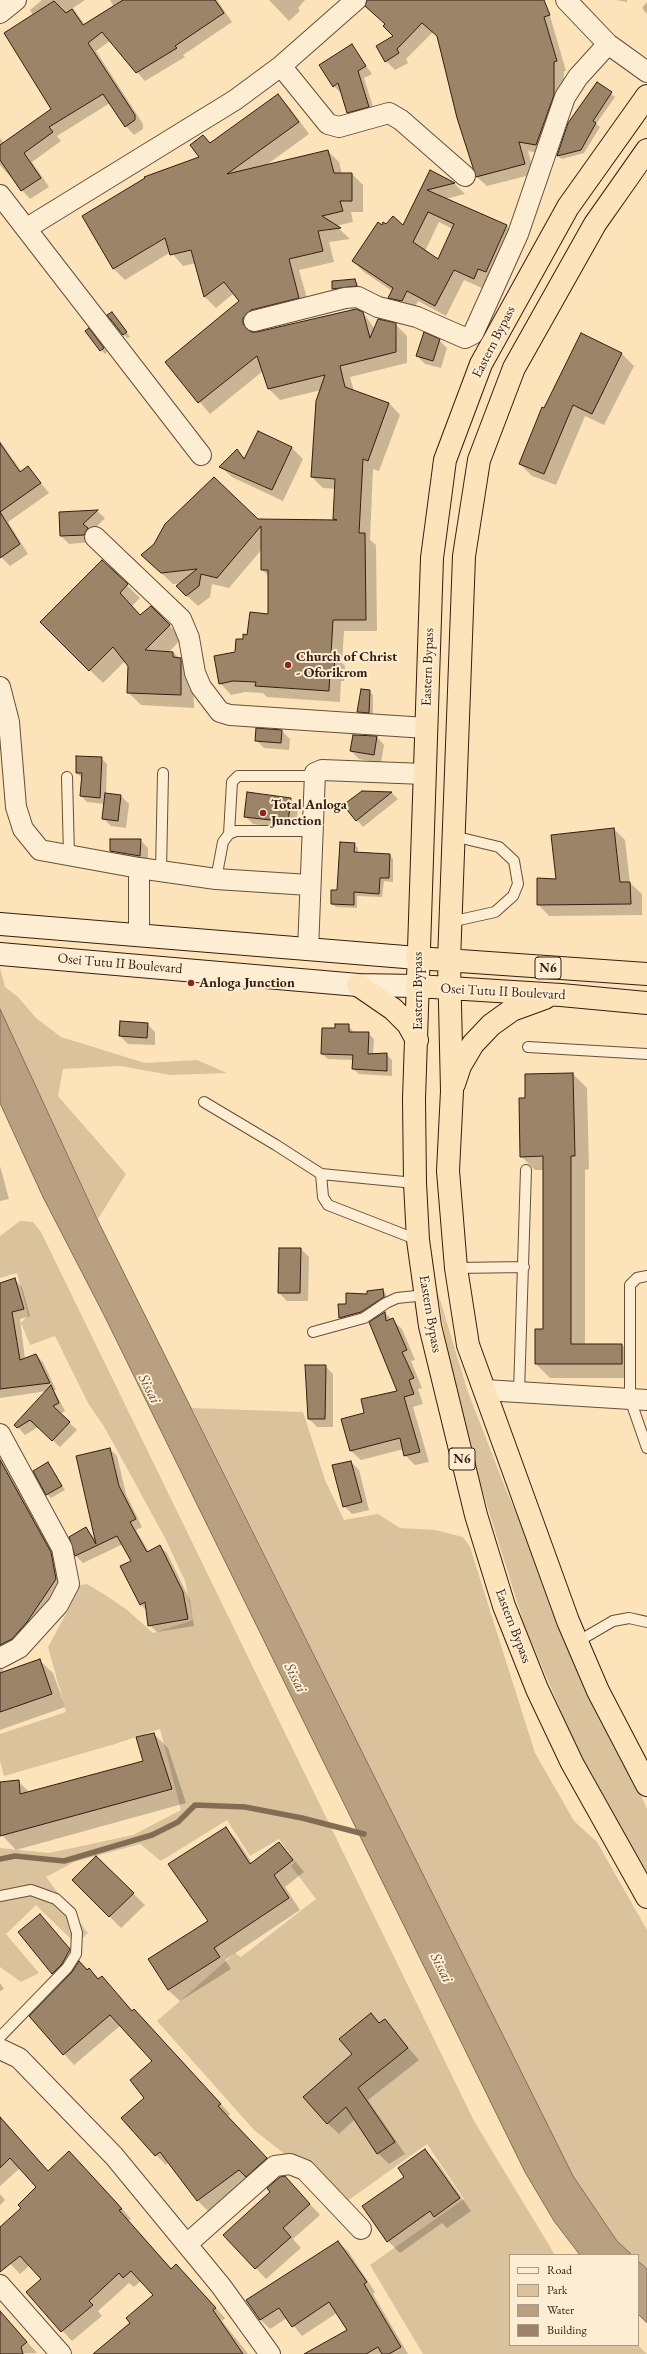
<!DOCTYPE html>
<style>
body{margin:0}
#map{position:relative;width:647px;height:2354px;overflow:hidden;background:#fce3b9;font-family:"EB Garamond",serif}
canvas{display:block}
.legend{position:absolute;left:509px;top:2254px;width:130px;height:92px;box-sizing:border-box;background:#fdedd2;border:1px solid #ad9a85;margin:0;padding:5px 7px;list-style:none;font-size:12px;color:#341e12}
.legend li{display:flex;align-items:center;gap:8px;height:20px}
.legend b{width:20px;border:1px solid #ad9a85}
</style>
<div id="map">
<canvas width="647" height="2354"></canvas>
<ul class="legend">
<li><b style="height:5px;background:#fdedd2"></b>Road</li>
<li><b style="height:11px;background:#dac29d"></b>Park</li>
<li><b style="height:11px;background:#b8a080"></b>Water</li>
<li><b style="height:11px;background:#9c8469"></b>Building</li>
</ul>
</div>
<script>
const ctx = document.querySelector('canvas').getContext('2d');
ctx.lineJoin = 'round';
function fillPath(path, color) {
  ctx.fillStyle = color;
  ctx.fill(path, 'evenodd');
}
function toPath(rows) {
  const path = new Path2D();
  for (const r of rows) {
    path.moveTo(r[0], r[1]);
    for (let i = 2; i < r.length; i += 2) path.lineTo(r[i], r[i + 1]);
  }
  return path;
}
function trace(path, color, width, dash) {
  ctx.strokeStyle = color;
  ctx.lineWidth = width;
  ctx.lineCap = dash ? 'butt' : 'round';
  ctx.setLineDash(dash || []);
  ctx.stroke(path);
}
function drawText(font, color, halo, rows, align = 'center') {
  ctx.font = font + ' "EB Garamond",serif';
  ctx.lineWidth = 4;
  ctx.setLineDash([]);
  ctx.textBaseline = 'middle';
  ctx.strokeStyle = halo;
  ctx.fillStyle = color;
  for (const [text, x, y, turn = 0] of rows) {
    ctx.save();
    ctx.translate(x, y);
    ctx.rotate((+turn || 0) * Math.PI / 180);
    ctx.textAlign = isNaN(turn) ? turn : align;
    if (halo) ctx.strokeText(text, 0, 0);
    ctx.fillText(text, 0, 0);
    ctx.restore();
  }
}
fillPath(toPath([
 [0,968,5,987,18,997,36,1018,61,1037,145,1063,197,1060,227,1073,171,1075,120,1066,63,1069,58,1096,126,1174,98,1219,0,1009],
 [20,1221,33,1222,41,1232,474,2121,555,2255,510,2255,510,2345,638,2345,647,2354,423,2354,370,2265,464,2199,427,2144,346,2202,254,2130,157,2021,235,1953,241,1957,316,1899,291,1866,295,1862,279,1839,250,1856,227,1820,161,1861,140,1844,74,1862,46,1877,88,1933,76,1944,36,1905,6,1934,39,1973,21,1982,0,1967,0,1848,49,1853,133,1835,181,1810,160,1729,115,1744,4,1776,0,1761,0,1734,66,1712,48,1647,67,1612,71,1586,87,1584,105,1595,126,1609,153,1633,193,1620,185,1581,165,1538,105,1428,88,1403,55,1336,30,1345,21,1323,28,1315,17,1273,0,1278,0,1236],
 [437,1290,468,1392,506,1490,647,1809,647,1875,580,1756,524,1624,458,1412],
 [192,1408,303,1412,325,1480,344,1520,378,1514,400,1528,435,1530,463,1537,470,1547,535,1753,574,1821,597,1842,647,1930,647,2269,638,2261,638,2255,632,2255,617,2241,573,2176]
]), '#dac29d');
const water = toPath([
 [0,1009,99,1223,573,2176,617,2241,632,2255,580,2255,554,2221,525,2172,105,1317,43,1197,0,1103,0,1009],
 [638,2261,647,2269,647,2323,638,2314,638,2261]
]);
fillPath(water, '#b8a080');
trace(water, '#836c54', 1);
fillPath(toPath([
 [42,0,85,0,73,8,85,25,114,7,110,0,217,0,232,22,183,55,185,57,145,81,110,41,96,51,143,124,143,129,134,135,126,126,110,103,57,136,61,141,32,162,49,187,30,199,0,165,0,138,4,143,53,109,33,15,30,10],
 [269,0,305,0,298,8,300,11,289,21],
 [370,0,527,0,541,7,550,16,566,71,564,71,563,105,546,154,528,151,534,174,487,186,477,177,438,37,433,32,406,59,408,63,395,70,386,61,395,36],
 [616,0,627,0,627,2],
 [647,2,647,14,642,8],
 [352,46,372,74,364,78,375,113,355,119,348,112,341,93,334,86],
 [597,83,615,97,596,124,600,127,584,153,562,159,558,156],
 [278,95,289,107,309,134,265,166,328,151,339,162,342,174,352,174,363,185,363,212,351,212,353,222,336,226,350,239,329,242,334,262,299,270,310,309,254,329,254,333,363,313,375,329,395,324,407,336,407,363,350,377,354,391,389,403,400,415,379,471,373,469,370,540,376,545,377,631,344,631,342,663,345,666,344,681,341,681,340,702,267,697,263,693,245,692,231,695,220,683,244,640,269,615,269,576,262,570,262,549,229,588,212,584,210,597,198,606,177,587,182,583,173,584,154,566,257,520,338,521,334,518,336,489,323,488,312,477,321,390,280,400,269,389,263,371,210,414,166,362,240,301,234,293,216,308,205,297,196,263,183,266,171,252,125,280,114,269,83,216,201,158,211,144],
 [431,171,455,184,465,194,445,199,507,226,517,237,484,289,464,280,446,316,418,301,413,311,400,308,389,298,392,291,364,272,353,261,382,226,403,226],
 [439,222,453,229,439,261,425,251],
 [355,280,360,289,337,293,333,289,333,282],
 [109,315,115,317,130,337,127,338],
 [92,333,107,352,105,354,101,350],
 [581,334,622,354,634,366,604,425,585,416,556,485,532,476,520,464],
 [439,340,447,348,441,368,425,364,417,356],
 [0,441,22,472,28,467,49,493,8,522,28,554,10,566,0,556],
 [292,448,303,459,283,501,232,477,221,467,237,451,246,459],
 [97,511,105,518,91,532,92,542,69,544,61,536,60,513],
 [102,561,140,598,132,606,140,616,151,607,182,638,169,652,173,652,193,672,194,708,141,705,128,692,129,666,125,661,103,683,41,622],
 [369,691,373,695,373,716,362,715,358,712],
 [282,731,290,739,289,750,264,748,256,740],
 [377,737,384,745,381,763,359,759,351,751],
 [101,758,107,764,106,794,121,796,129,804,126,828,111,826,103,818,105,804,87,802,81,796,83,779,77,773],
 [362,792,392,793,398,799,363,827,357,820],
 [290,799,298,807,296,830,253,824,245,816],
 [614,829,625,840,630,883,642,894,642,915,549,916,538,904,557,880],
 [140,840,148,848,148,864,119,859,111,851],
 [354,844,358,848,358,853,390,855,393,859,393,882,384,881,382,897,357,896,357,908,336,907,332,904],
 [147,1024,155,1032,155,1045,128,1044,120,1036],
 [348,1025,354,1033,368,1033,374,1039,373,1055,386,1054,392,1060,392,1076,359,1074,353,1069,353,1060,328,1059,322,1054],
 [573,1074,587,1088,589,1169,585,1170,585,1345,622,1345,636,1359,636,1378,550,1378,536,1364,544,1330,544,1170,535,1170,521,1156],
 [0,1166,9,1199,0,1201],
 [301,1249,309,1257,308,1301,287,1301,279,1293],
 [15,1280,22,1287,30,1316,20,1319,25,1359,36,1355,43,1362,56,1390,54,1390,65,1411,60,1414,77,1430,60,1447,38,1427,25,1435,16,1425,47,1391,0,1398,0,1284],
 [383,1290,386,1294,387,1301,365,1315,344,1321,340,1318,347,1304],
 [385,1313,402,1329,415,1360,411,1361,422,1388,418,1389,423,1404,413,1407,429,1462,415,1465,405,1455,404,1449,361,1460,351,1451,366,1414,398,1392,370,1323],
 [325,1366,333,1374,333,1427,317,1427,309,1419],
 [110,1449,117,1456,126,1494,142,1527,136,1530,149,1552,159,1546,167,1553,190,1600,194,1626,157,1632,149,1625,147,1611,140,1604,133,1561,123,1544,83,1563,76,1556,70,1537,86,1528,96,1540],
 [0,1453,64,1566,69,1593,3,1665,3,1673,39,1660,53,1673,65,1707,0,1730],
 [351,1462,359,1470,369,1510,352,1514,344,1506],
 [48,1463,65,1490,51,1498,47,1494],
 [154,1734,168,1748,186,1803,16,1850,2,1835,0,1783,18,1781,30,1793,144,1761],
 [226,1828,237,1840,252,1863,279,1843,290,1855,304,1872,285,1887,300,1910,225,1960,231,1969,180,2001,168,1990,209,1921],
 [96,1857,145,1905,121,1928,73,1880],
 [40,1915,77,1958,61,1981,19,1932],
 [80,1962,99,1979,102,1977,132,2011,144,2020,230,2114,227,2117,276,2169,250,2179,208,2211,198,2201,169,2162,166,2165,156,2155,145,2098,154,2061,121,2025,74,2065,30,2016,73,1973],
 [0,1983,4,1989,0,1991],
 [371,2014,380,2024,384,2020,419,2060,368,2100,405,2154,389,2164,378,2153,355,2119,339,2134,327,2123],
 [0,2116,48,2172,79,2162,125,2212,131,2219,128,2221,172,2269,186,2275,225,2318,222,2321,248,2354,105,2354,154,2295,141,2281,134,2287,129,2283,98,2311,102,2316,72,2341,27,2292,43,2279,30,2265,20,2274,0,2253,0,2234,37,2187,20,2168,0,2186],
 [425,2150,437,2162,471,2211,447,2228,442,2223,400,2253,388,2241,406,2177],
 [285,2177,320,2215,293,2239,301,2248,266,2279,225,2235],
 [0,2194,5,2200,0,2205],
 [338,2242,348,2251,375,2292,373,2294,408,2354,325,2354,348,2330,337,2313,302,2336,287,2318,270,2329,260,2319],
 [0,2319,14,2327,37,2353,0,2354]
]), '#0003');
trace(toPath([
 [0,1859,15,1856,64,1861,152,1835,178,1822,195,1805,245,1807,302,1818,364,1834]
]), '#836c54', 5.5);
const building = toPath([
 [123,0,215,0,224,13,175,46,177,48,136,73,102,32,88,43,135,115,135,120,125,127,103,94,49,127,53,132,24,153,41,178,21,191,0,160,0,145,51,109,4,33,54,1,66,13,72,9,83,25,123,0],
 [367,0,544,0,550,15,544,17,557,61,554,62,554,95,536,145,519,142,525,164,476,177,457,118,437,36,422,23,397,49,399,53,385,62,376,46,393,36,383,26,385,24,365,6,367,0],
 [352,44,366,66,358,71,369,107,347,113,338,83,333,87,319,65,352,44],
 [597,82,612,92,593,121,596,123,581,150,557,156,568,123,597,82],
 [278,94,299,122,227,174,328,150,334,173,352,173,352,201,340,201,343,211,322,216,341,228,318,231,323,251,289,259,299,298,251,310,243,318,243,324,251,332,257,332,356,309,363,312,370,338,378,319,396,323,396,352,340,366,345,387,389,403,368,461,363,459,359,533,365,533,366,620,333,620,331,654,335,654,334,670,330,670,329,691,255,686,256,682,233,681,219,684,214,656,235,652,236,639,243,639,243,634,247,635,250,612,268,614,268,570,261,570,261,526,217,578,201,574,199,586,186,596,176,586,197,569,161,573,141,555,154,544,165,524,214,477,258,519,337,520,333,519,335,479,311,477,316,401,325,375,268,389,257,356,198,403,165,362,239,301,224,282,204,297,191,250,170,255,165,238,113,269,82,216,145,178,144,177,199,157,190,145,203,135,210,143,278,94],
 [430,170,455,183,427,190,507,225,486,272,478,269,474,279,454,270,435,306,407,291,402,301,388,298,393,288,352,261,378,222,382,225,383,222,386,224,393,216,403,225,430,170],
 [428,212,454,224,438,259,413,242,428,212],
 [355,279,357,286,332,289,332,281,355,279],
 [112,312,127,332,123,335,107,315,112,312],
 [89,328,104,348,100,351,85,331,89,328],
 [424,332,440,339,433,361,416,356,424,332],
 [581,333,622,353,592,414,573,405,544,474,519,464,542,407,544,408,581,333],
 [258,431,292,447,272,490,219,467,237,449,244,459,258,431],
 [0,443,20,472,28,466,41,483,0,512,0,443],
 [98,510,83,524,88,528,84,535,60,536,59,512,98,510],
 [0,512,20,544,0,558,0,512],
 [102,560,128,584,120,593,140,615,151,606,170,625,145,650,173,652,173,657,181,658,181,695,127,693,128,666,113,647,89,671,40,622,102,560],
 [361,689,370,690,369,713,357,712,361,689],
 [256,728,282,730,281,743,255,741,256,728],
 [353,735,377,736,374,755,350,751,353,735],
 [76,756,102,757,100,798,80,796,82,773,76,773,76,756],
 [362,791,392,792,356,821,343,805,362,791],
 [247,792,291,798,288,822,244,817,247,792],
 [105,793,121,795,118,821,102,819,105,793],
 [614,828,620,882,630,882,631,904,537,905,537,878,556,879,551,835,614,828],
 [110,839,141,839,140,856,110,851,110,839],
 [340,842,355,843,354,852,390,854,389,878,380,878,379,894,354,892,354,905,331,904,331,890,337,890,340,842],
 [120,1021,148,1023,147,1038,119,1036,120,1021],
 [335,1024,349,1024,349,1032,369,1032,368,1054,387,1053,387,1071,352,1069,353,1055,321,1054,322,1028,335,1028,335,1024],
 [573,1073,575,1156,571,1156,571,1344,622,1344,622,1364,535,1364,535,1329,543,1329,543,1156,520,1157,519,1098,525,1098,525,1074,573,1073],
 [279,1248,301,1248,300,1293,278,1293,279,1248],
 [15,1278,24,1309,12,1312,20,1360,36,1354,50,1383,0,1389,0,1283,15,1278],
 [383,1289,384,1297,361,1312,339,1318,338,1304,346,1304,346,1293,367,1294,367,1291,383,1289],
 [385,1312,386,1321,393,1318,407,1350,402,1352,414,1378,409,1380,414,1394,404,1397,420,1452,404,1456,400,1438,350,1451,341,1419,364,1413,361,1399,397,1391,369,1322,385,1312],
 [305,1365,326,1365,325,1419,308,1419,305,1365],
 [51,1385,59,1403,53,1406,70,1422,52,1441,30,1420,17,1428,14,1425,51,1385],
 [110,1448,119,1486,136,1519,130,1522,147,1552,160,1545,183,1592,188,1619,148,1626,145,1602,140,1605,120,1566,131,1561,117,1536,75,1556,69,1537,86,1527,96,1544,76,1456,110,1448],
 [0,1460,51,1552,56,1579,27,1622,12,1639,0,1645,0,1460],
 [351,1461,362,1502,343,1507,332,1465,351,1461],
 [48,1462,62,1486,46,1495,33,1471,48,1462],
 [40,1659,52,1694,0,1712,0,1673,40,1659],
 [154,1733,172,1789,0,1836,0,1782,19,1780,20,1794,143,1761,136,1737,154,1733],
 [226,1827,250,1864,279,1842,293,1860,274,1875,289,1898,214,1948,220,1957,168,1990,148,1959,208,1921,168,1864,226,1827],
 [96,1856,134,1893,109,1917,72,1880,96,1856],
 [40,1914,70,1949,62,1964,52,1974,18,1932,40,1914],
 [79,1961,87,1970,89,1968,98,1979,102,1976,132,2011,134,2009,221,2104,218,2106,267,2158,246,2177,239,2170,197,2201,160,2152,155,2156,121,2118,144,2098,130,2080,152,2061,110,2015,63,2055,29,2016,72,1972,79,1961],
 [371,2013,379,2023,385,2019,408,2048,358,2088,395,2142,377,2154,346,2107,327,2124,303,2097,352,2054,339,2039,371,2013],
 [0,2117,48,2171,69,2151,115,2201,122,2209,119,2210,171,2269,176,2264,216,2308,213,2310,243,2354,93,2354,130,2323,126,2318,153,2295,131,2271,123,2278,119,2273,89,2301,93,2305,61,2332,26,2292,41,2279,20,2256,0,2272,0,2227,21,2208,18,2205,36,2187,10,2158,0,2168,0,2117],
 [425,2149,460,2198,434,2217,430,2211,387,2242,362,2206,404,2177,398,2168,425,2149],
 [285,2176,310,2204,283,2228,291,2237,255,2269,223,2235,270,2192,267,2188,280,2177,285,2176],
 [338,2241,367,2282,364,2284,401,2347,389,2354,382,2354,378,2347,366,2354,304,2354,347,2330,329,2302,292,2327,279,2308,260,2320,246,2300,338,2241],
 [0,2311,27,2342,21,2347,23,2354,0,2354,0,2311]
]);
fillPath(building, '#9c8469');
trace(building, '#341e12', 1);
const service = toPath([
 [67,777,69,855],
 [229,834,232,782,238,776,313,776],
 [161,871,163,773],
 [216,879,223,842,229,834,236,831,311,831],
 [450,922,495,912,513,896,518,884,514,861,499,847,453,836],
 [528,1047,647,1054],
 [204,1102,276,1145,321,1174,323,1197,328,1205,418,1240],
 [321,1174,415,1183],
 [456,1268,524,1267],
 [647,1276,637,1278,630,1285,630,1399,647,1448],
 [313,1332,364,1318,386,1303,397,1298,426,1295],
 [519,1392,526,1170],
 [577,1642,613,1621,629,1618,647,1622],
 [0,1896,31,1890,56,1899,71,1913,77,1933,76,1954,67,1968,0,2037]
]);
const minor = toPath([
 [566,0,608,44,647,72],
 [0,13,16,0],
 [281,66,328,124,339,127,389,113,401,120,465,176],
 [0,195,201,455],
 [27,228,235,100,281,66,356,0],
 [254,321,345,298,358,297,378,307,417,317,465,338,473,334,518,234,565,97,578,77,608,44],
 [95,537,181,619,189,638,195,673,201,687,220,712,230,715,426,728],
 [0,687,9,722,16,807,23,829,40,850,139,868,216,879,309,885],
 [139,936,139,868],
 [308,950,315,773,322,770,424,774],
 [485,1390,647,1400],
 [0,1434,62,1548,69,1584,58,1605,19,1648,0,1658],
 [0,2049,19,2058,114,2156,221,2286,270,2354],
 [187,2244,275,2166,290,2164,305,2170,361,2229],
 [0,2285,61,2354]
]);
const secondary = toPath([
 [0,924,417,958],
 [0,954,358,985,417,986]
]);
const trunk = toPath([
 [647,96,568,207,481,364,445,460,432,558,414,1099,415,1183,418,1240,430,1326,476,1515,504,1606,537,1689,572,1763,647,1897],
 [647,150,595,224,514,368,479,460,464,556,449,961,452,1091,448,1171,456,1268,468,1345,568,1621,598,1691,647,1785],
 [417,958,647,974],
 [358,985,393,1009,408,1024,417,1040],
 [417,986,561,995,647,1003],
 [454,1084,460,1066,473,1044,491,1025,512,1010,545,998]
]);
trace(service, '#664f3c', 12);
trace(minor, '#664f3c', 22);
trace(secondary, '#341e12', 24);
trace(trunk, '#341e12', 24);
trace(service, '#fdedd2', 10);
trace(minor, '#fdedd2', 20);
trace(secondary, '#fdedd2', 22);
trace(trunk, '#fce3b9', 22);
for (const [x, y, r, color] of [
 [288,665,4,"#8f2418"],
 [263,813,4,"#8f2418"],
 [191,983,4,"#8f2418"]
]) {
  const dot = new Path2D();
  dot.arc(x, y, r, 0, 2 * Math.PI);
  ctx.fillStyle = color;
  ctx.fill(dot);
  trace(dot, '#fdedd2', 1.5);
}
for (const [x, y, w] of [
 [548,968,26],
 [462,1459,26]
]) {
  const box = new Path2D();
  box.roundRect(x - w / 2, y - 11, w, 22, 3);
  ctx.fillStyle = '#fdedd2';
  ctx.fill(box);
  trace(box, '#341e12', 1);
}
drawText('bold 13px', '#341e12', null, [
 ["N6",548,968],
 ["N6",462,1459]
]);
drawText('14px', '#341e12', '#fdedd2', [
 ["Eastern Bypass",494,342,-63],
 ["Eastern Bypass",428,667,-88],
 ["Osei Tutu II Boulevard",120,964,5],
 ["Eastern Bypass",418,991,-90],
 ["Osei Tutu II Boulevard",503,992,3],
 ["Eastern Bypass",430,1314,80],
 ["Eastern Bypass",513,1626,69]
]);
drawText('bold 14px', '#341e12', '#fdedd2', [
 ["Church of Christ",296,657],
 ["- Oforikrom",296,673],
 ["Total Anloga",271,805],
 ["Junction",271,821],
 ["Anloga Junction",199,983]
], 'left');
drawText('italic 15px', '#624c38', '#fdedd2', [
 ["Sissai",149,1389,63],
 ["Sissai",295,1678,63],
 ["Sissai",441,1968,63]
]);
</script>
